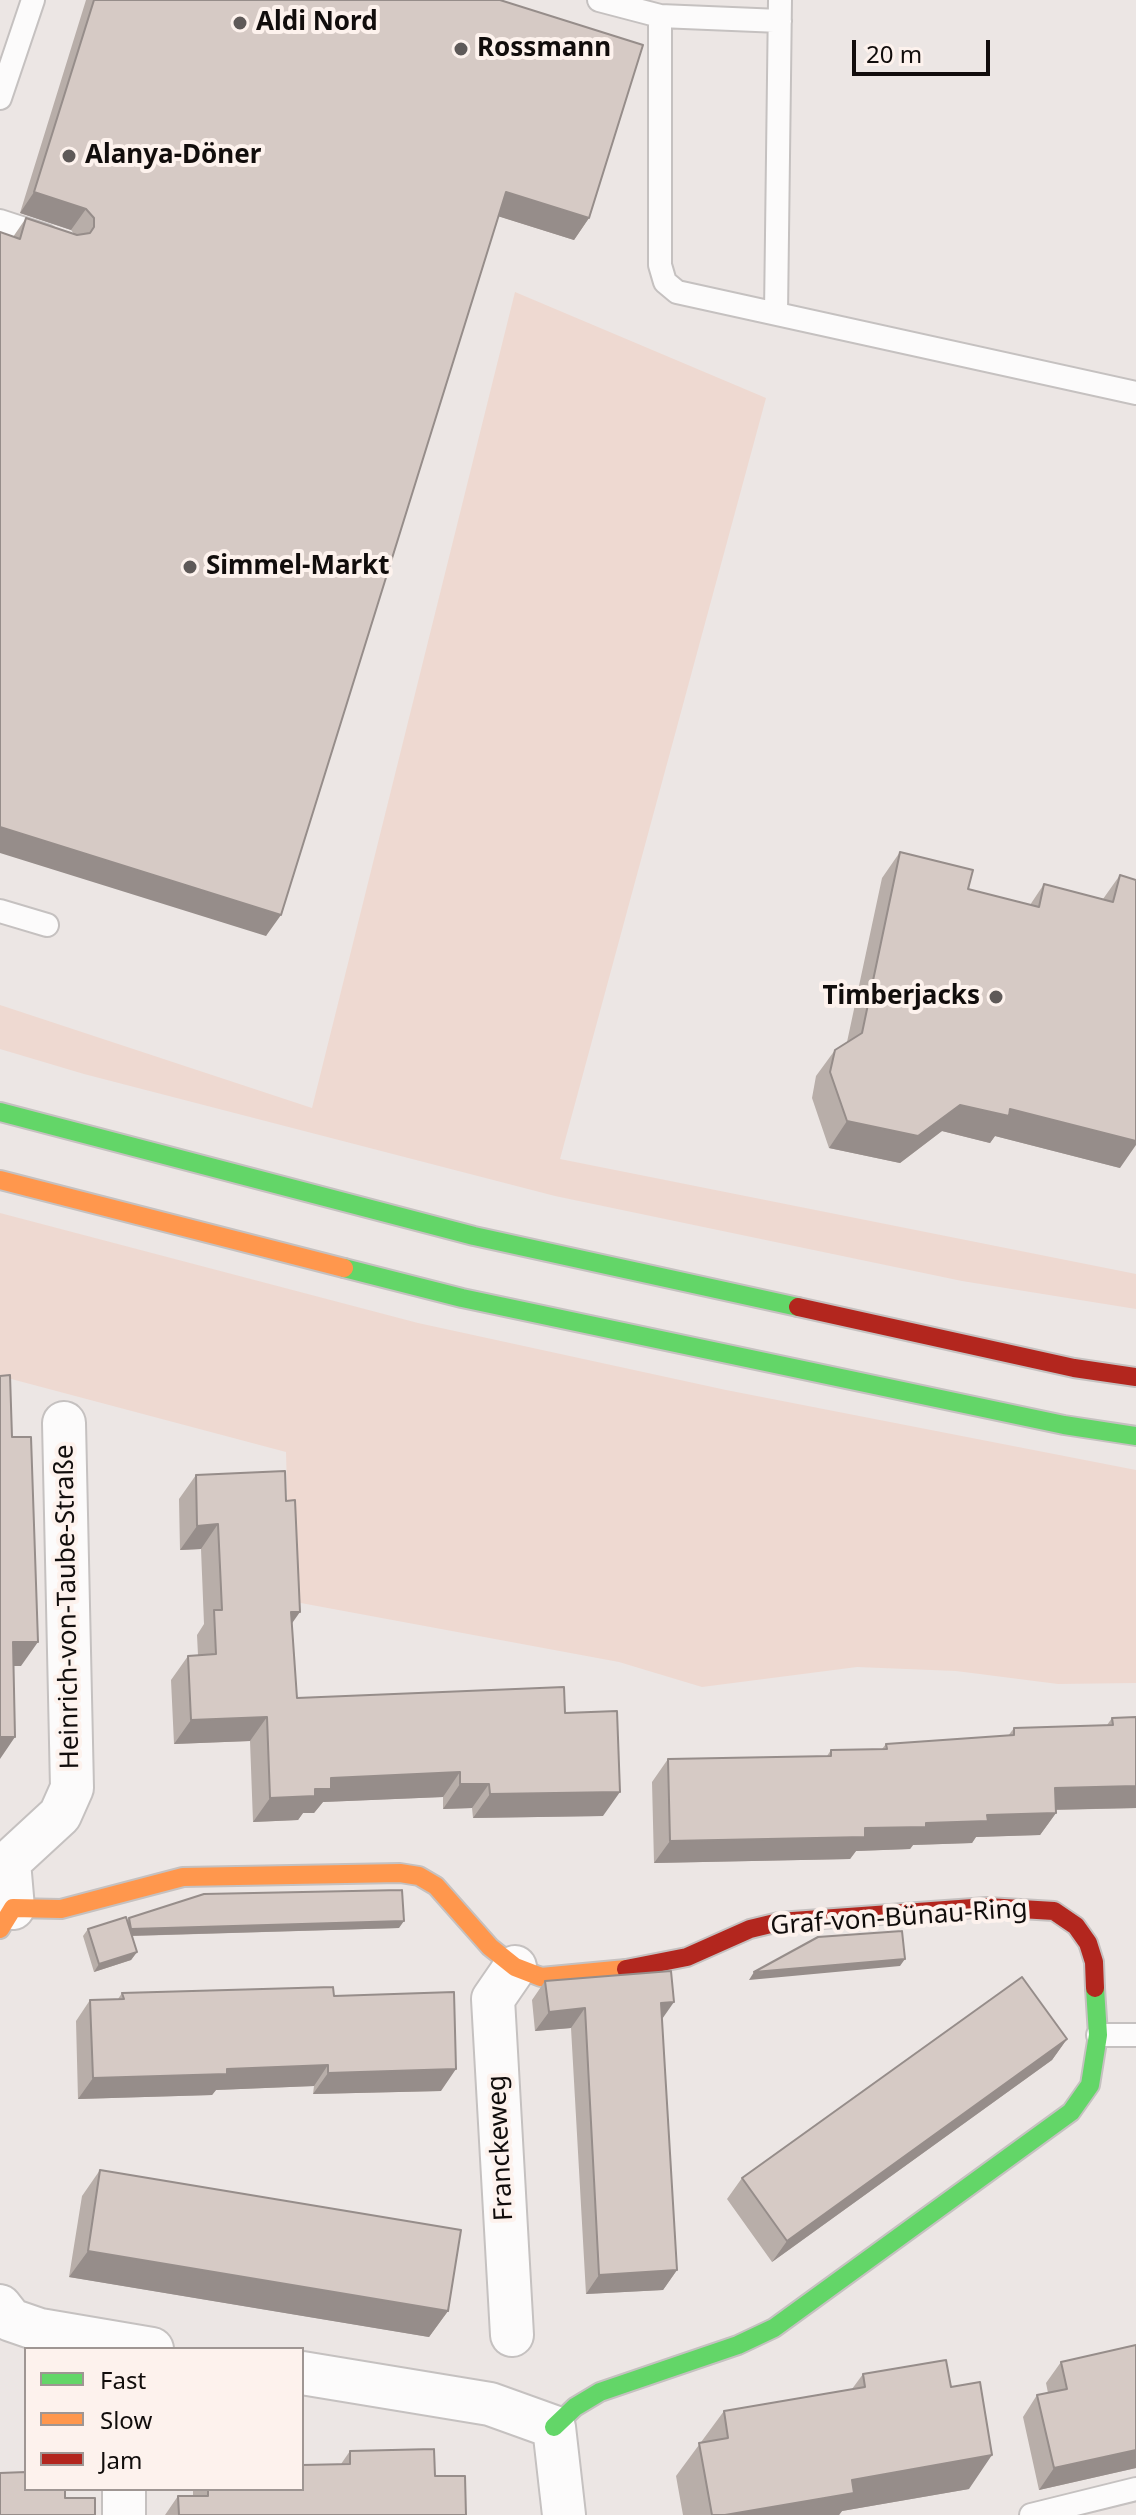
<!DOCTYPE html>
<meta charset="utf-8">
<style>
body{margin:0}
#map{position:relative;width:1136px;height:2515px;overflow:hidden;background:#ece6e4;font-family:"Noto Sans",sans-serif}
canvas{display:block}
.legend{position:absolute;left:24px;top:2347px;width:280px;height:144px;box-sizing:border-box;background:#fdf2ed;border:2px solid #9f9693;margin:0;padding:10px 14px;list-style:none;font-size:24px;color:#110d0c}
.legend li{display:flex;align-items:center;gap:16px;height:40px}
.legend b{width:40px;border:2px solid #9f9693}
.scale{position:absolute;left:852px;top:40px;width:138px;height:36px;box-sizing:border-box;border:4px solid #110d0c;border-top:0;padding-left:10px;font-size:24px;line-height:28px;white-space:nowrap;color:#110d0c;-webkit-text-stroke:6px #fdf2ed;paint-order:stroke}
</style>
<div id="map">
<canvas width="1136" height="2515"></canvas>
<ul class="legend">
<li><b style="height:10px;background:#63d668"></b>Fast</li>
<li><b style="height:10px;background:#ff974d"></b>Slow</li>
<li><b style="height:10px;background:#b3261e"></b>Jam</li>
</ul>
<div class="scale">20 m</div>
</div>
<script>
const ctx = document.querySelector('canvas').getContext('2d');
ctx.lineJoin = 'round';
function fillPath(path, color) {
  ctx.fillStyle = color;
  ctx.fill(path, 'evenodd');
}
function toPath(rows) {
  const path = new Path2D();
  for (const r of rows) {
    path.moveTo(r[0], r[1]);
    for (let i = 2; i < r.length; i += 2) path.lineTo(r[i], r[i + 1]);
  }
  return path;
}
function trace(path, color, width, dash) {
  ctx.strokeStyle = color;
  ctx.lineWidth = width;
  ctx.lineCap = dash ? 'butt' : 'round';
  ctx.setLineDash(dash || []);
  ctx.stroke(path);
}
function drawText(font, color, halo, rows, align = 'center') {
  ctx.font = font + ' "Noto Sans",sans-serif';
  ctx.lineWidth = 8;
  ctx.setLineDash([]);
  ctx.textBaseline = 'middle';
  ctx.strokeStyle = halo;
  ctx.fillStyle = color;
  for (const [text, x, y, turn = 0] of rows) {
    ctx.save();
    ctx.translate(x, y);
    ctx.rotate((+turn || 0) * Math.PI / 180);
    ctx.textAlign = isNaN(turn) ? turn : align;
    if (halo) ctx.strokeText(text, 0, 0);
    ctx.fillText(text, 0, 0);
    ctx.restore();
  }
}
fillPath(toPath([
 [515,292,766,398,560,1159,1136,1274,1136,1309,962,1281,555,1196,84,1074,0,1049,0,1005,312,1108],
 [0,1213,418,1323,726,1390,1136,1470,1136,1683,1058,1684,956,1671,857,1667,702,1687,619,1662,290,1601,286,1452,0,1376]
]), '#eed9d1');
const lane = toPath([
 [599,0,660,16,780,21],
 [660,16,660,265,665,282,677,292,1136,393],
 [0,98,33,0],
 [0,221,46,236],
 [776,313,780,0],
 [0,911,47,925],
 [1098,2035,1136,2035],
 [1031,2515,1136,2489]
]);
const street = toPath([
 [13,1908,9,1862,60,1815,72,1788,64,1423],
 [0,2306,11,2320,40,2330,152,2349],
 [512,2335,493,1999,515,1967],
 [302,2373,490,2404,554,2427,564,2515],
 [124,2515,124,2489]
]);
const fast = toPath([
 [0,1112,474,1236,798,1307],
 [344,1268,462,1298,1064,1425,1136,1436],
 [554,2427,575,2407,600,2392,738,2345,774,2328,1071,2112,1090,2085,1098,2035,1095,1988]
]);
const slow = toPath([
 [0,1180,344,1268],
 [0,1929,13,1908,61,1909,183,1877,400,1873,419,1876,436,1886,490,1947,515,1967,541,1977,626,1969]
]);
const jam = toPath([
 [798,1307,1074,1368,1136,1377],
 [626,1969,687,1957,750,1929,779,1922,987,1907,1054,1911,1076,1926,1088,1943,1094,1962,1095,1988]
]);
trace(lane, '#c5c1c0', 26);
trace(street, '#c5c1c0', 46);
trace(fast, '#c5c1c0', 22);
trace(slow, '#c5c1c0', 22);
trace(jam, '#c5c1c0', 22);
trace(lane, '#fcfbfb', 22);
trace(street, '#fcfbfb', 42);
trace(fast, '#63d668', 18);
trace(slow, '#ff974d', 18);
trace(jam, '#b3261e', 18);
fillPath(toPath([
 [86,0,500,0,589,218,574,240,498,216,266,936,13,237,26,218,75,235,71,230,20,213],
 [900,852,968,889,1030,905,1044,884,1103,899,1120,875,1120,1168,995,1136,990,1143,942,1131,900,1163,829,1148,812,1098,816,1076,835,1050,847,1042,882,878],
 [196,1475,292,1624,297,1698,565,1713,603,1816,473,1818,472,1808,443,1809,443,1797,323,1802,314,1813,303,1813,298,1820,253,1822,250,1741,174,1744,171,1680,188,1656,198,1655,197,1635,204,1624,201,1549,180,1550,179,1499],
 [1136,1717,1136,1808,1056,1810,1056,1813,1040,1835,976,1837,972,1843,913,1845,910,1849,856,1851,850,1859,654,1863,652,1782,668,1759,827,1756,831,1750,882,1749,886,1744,1008,1736,1014,1728,1107,1725,1112,1718],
 [129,1918,399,1928,132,1936,137,1952,131,1960,94,1972,83,1936,88,1929,127,1921],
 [545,1981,662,2019,677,2270,663,2290,586,2294,571,2028,535,2031,532,2000],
 [122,1993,334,1996,441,2091,313,2094,314,2086,216,2090,212,2095,78,2099,76,2021,90,2000,118,1999],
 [1067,2039,1052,2060,772,2262,727,2199,742,2178],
 [100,2170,448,2311,429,2337,69,2277,82,2196],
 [1136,2345,1136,2468,1039,2490,1023,2417,1037,2395,1048,2393,1046,2383,1061,2362],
 [863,2374,969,2489,842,2511,839,2515,683,2515,676,2476,724,2411,852,2389],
 [350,2451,435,2476,466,2515,165,2515,178,2496,193,2496,193,2489,302,2489,341,2464]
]), '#b8aea9');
fillPath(toPath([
 [34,192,86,209,71,230,20,213],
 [506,192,589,218,574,240,491,214],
 [0,827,281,915,266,936,0,853],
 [960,1105,1010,1109,1136,1141,1136,1145,1120,1168,995,1136,990,1143,942,1131,900,1163,829,1148,847,1121],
 [218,1524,201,1549,180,1550,197,1526],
 [291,1612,300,1612,283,1636],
 [13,1642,38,1642,21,1666,0,1666],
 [267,1717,250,1741,174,1744,191,1720],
 [0,1737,15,1737,0,1759],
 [460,1772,443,1797,323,1802,314,1813,303,1813,298,1820,253,1822,270,1798,315,1789,331,1778],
 [460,1784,489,1784,472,1808,443,1809],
 [1136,1786,1136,1808,1040,1810,1055,1788],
 [620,1792,603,1816,473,1818,490,1794],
 [1056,1813,1040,1835,976,1837,972,1843,913,1845,910,1849,856,1851,850,1859,654,1863,670,1841,865,1828,926,1823,987,1815],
 [404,1921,399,1928,125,1936,131,1929],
 [137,1952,131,1960,94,1972,99,1964],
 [905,1959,900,1966,749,1980,754,1972],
 [674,2002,660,2022,661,2003],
 [585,2008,571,2028,535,2031,549,2012],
 [1067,2039,1052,2060,772,2262,787,2241],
 [328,2065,314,2086,216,2090,212,2095,78,2099,93,2078,227,2069],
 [456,2069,441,2091,313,2094,328,2073],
 [88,2251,448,2311,429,2337,69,2277],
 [677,2270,663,2290,586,2294,599,2275],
 [1136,2450,1136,2468,1039,2490,1054,2468],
 [992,2455,969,2489,842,2511,839,2515,725,2515,852,2480]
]), '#968d8a');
const building = toPath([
 [94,0,500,0,643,45,589,218,506,192,281,915,0,827,0,232,20,239,26,218,77,235,90,233,94,227,94,218,86,209,34,192,94,0],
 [900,852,973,870,968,889,1039,907,1044,884,1113,902,1120,875,1136,880,1136,1141,1010,1109,1009,1116,960,1105,918,1136,847,1121,830,1072,835,1050,862,1033,900,852],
 [10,1375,12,1437,31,1437,38,1642,13,1642,15,1737,0,1737,0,1376,10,1375],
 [285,1471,286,1501,295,1500,300,1612,291,1612,297,1698,564,1687,565,1713,617,1711,620,1792,490,1794,489,1784,460,1784,460,1772,331,1778,331,1789,315,1789,315,1796,270,1798,267,1717,191,1720,188,1656,216,1654,214,1610,222,1610,218,1524,197,1526,196,1475,285,1471],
 [1136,1717,1136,1786,1055,1788,1056,1813,987,1815,988,1821,926,1823,926,1827,865,1828,865,1837,670,1841,668,1759,831,1756,831,1750,887,1749,886,1744,1014,1735,1014,1728,1113,1725,1112,1718,1136,1717],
 [402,1890,404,1921,131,1929,129,1918,204,1894,402,1890],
 [126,1917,137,1952,99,1964,88,1929,126,1917],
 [902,1931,905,1959,754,1972,818,1937,902,1931],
 [671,1971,674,2002,661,2003,677,2270,599,2275,585,2008,549,2012,545,1981,671,1971],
 [1022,1977,1067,2039,787,2241,742,2178,1022,1977],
 [333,1987,334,1996,454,1992,456,2069,328,2073,328,2065,227,2069,227,2074,93,2078,90,2000,124,1999,122,1993,333,1987],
 [100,2170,461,2230,448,2311,88,2251,100,2170],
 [1136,2345,1136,2450,1054,2468,1037,2395,1067,2389,1061,2362,1136,2345],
 [946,2360,951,2387,980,2382,992,2455,852,2480,854,2493,725,2515,712,2515,699,2443,728,2438,724,2411,865,2387,863,2374,946,2360],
 [434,2449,435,2476,465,2476,466,2515,179,2515,178,2496,208,2496,208,2489,302,2489,302,2465,350,2464,350,2451,434,2449],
 [26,2472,26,2489,65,2489,65,2498,95,2498,95,2515,0,2515,0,2473,26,2472]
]);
fillPath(building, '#d6cac5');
trace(building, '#968d8a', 2);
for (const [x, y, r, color] of [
 [240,23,8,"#5e5958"],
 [461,49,8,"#5e5958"],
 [69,156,8,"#5e5958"],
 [190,567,8,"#5e5958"],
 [996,997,8,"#5e5958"]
]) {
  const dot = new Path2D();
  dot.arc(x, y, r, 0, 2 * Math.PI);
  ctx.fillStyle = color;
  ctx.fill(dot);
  trace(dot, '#fdf2ed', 3);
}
drawText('bold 26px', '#110d0c', '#fdf2ed', [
 ["Aldi Nord",256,23],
 ["Rossmann",477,49],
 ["Alanya-Döner",85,156],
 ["Simmel-Markt",206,567],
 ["Timberjacks",980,997,"right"]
], 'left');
drawText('26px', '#110d0c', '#fdf2ed', [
 ["Heinrich-von-Taube-Straße",68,1607,-91],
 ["Graf-von-Bünau-Ring",899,1918,-4],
 ["Franckeweg",501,2148,-93]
]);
</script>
